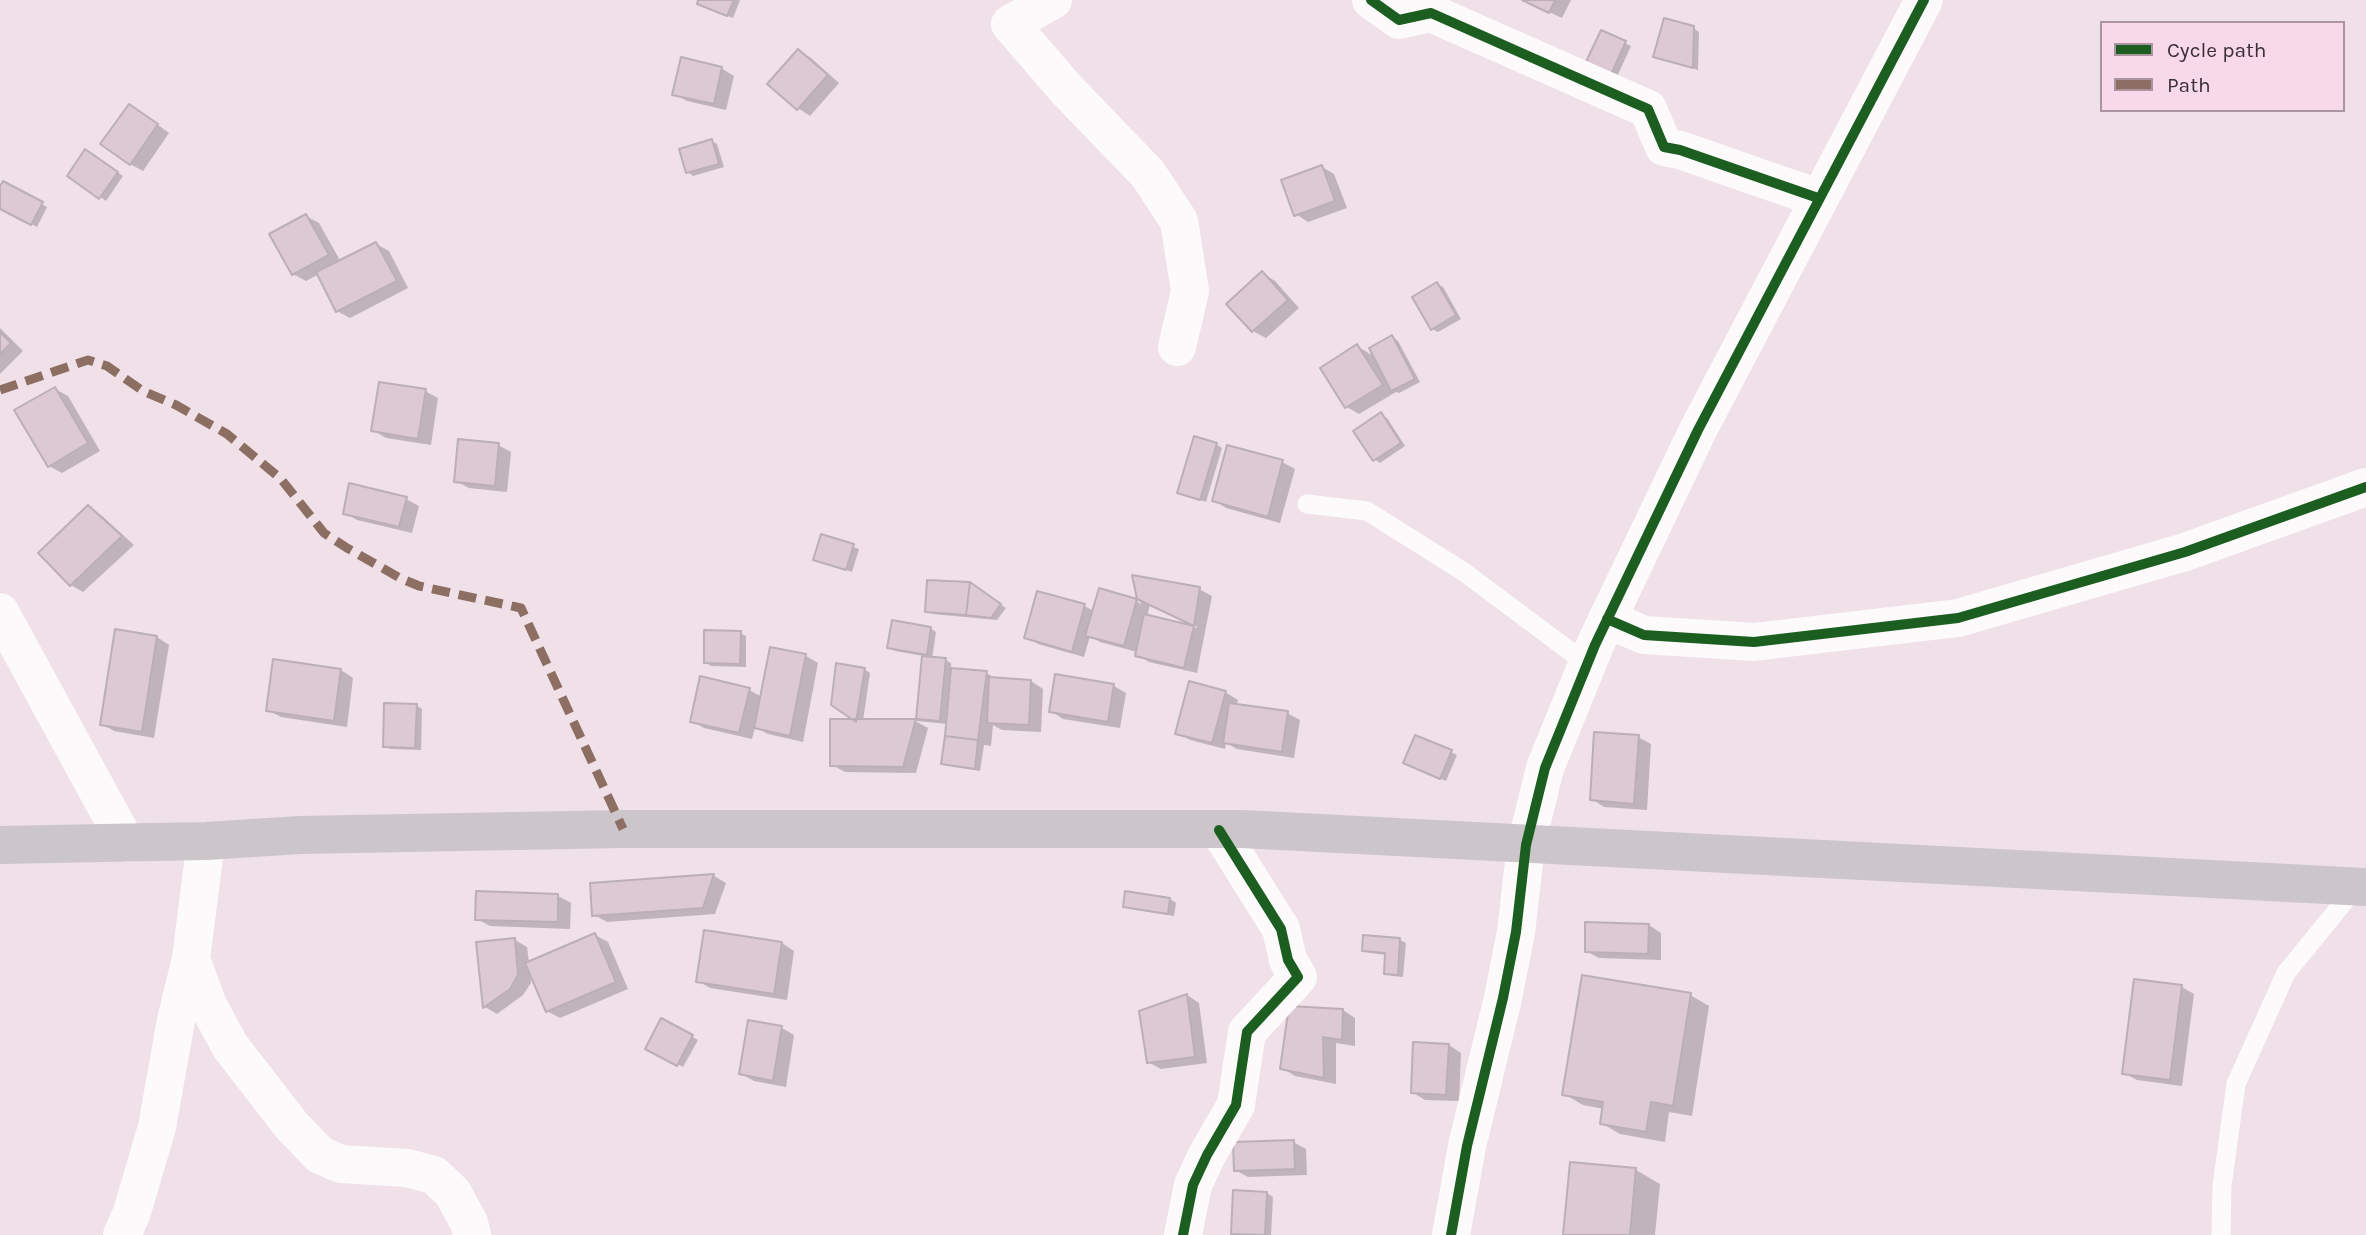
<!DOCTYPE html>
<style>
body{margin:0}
#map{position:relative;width:2366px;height:1235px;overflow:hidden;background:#f0e0e8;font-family:Karla,sans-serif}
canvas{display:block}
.legend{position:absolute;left:2100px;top:21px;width:245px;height:91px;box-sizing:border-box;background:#f7d9e9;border:2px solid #ab95a1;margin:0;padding:9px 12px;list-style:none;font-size:21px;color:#3a2f35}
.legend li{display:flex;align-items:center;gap:14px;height:35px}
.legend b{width:35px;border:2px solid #ab95a1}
</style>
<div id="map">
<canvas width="2366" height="1235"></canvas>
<ul class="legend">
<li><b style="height:9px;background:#1b5e20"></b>Cycle path</li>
<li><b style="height:9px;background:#8d6e63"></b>Path</li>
</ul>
</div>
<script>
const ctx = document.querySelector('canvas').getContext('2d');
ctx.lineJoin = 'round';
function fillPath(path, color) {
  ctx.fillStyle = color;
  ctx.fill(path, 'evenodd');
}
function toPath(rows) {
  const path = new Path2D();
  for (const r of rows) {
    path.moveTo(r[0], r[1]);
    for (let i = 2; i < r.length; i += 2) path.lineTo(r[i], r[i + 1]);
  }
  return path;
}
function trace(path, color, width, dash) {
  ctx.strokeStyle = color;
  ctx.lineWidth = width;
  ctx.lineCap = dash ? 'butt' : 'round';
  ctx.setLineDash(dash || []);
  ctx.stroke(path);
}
fillPath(toPath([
 [700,0,740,0,733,18,704,6],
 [1523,0,1571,0,1562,18],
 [1693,28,1699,32,1698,70,1655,56],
 [1625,43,1631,46,1616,79,1592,69],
 [799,51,811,58,839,83,810,116,798,108],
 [721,68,734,76,726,110,687,101,674,94],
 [142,113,169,133,143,171,130,164],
 [712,141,717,144,724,167,693,176,688,172],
 [91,154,123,176,106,201,69,175],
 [1322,167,1334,174,1347,208,1308,222,1296,214],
 [3,183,47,207,37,227,0,208,0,190],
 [306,216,319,223,341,262,376,244,389,251,408,288,350,318,337,311,319,274,306,281,293,274],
 [1262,273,1275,281,1299,308,1266,338,1253,331],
 [1437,284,1443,287,1461,319,1438,332,1432,329],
 [0,328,23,351,0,374],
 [1392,337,1398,341,1420,382,1399,393,1396,392,1359,414,1347,407,1322,369,1357,346,1375,357],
 [55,389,68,396,100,451,62,473,49,466],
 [425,391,438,398,431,445,386,438,373,430],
 [1381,415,1387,418,1405,446,1380,463,1374,459],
 [498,445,511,452,507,492,469,488,456,481],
 [1217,445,1222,448,1206,502,1179,492],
 [1282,462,1295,469,1280,523,1226,508,1214,500],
 [406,499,419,506,412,533,357,520,345,513],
 [88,508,101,515,134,545,83,592,71,585,41,553],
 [822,536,859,549,852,572,815,559],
 [1134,578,1199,589,1212,596,1197,673,1149,662,1137,655,1137,652,1100,642,1090,636,1084,657,1038,644,1026,637,1084,606,1094,611,1136,600,1141,605],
 [1150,604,1197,627,1196,628,1147,617],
 [976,588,1006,608,997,620,933,614,927,611],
 [930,628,936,632,932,659,945,660,951,663,951,669,986,673,997,679,1031,681,1043,689,1041,732,1002,730,993,725,991,746,984,745,980,771,949,766,943,763,948,724,917,721,924,656,895,651,889,647],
 [740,633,746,636,746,667,711,666,705,662],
 [157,637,169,645,154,738,114,731,102,724],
 [772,649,806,656,818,663,803,742,768,734,755,727,752,739,704,728,692,721,749,690,762,697],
 [864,669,870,673,863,721,915,721,928,728,916,773,845,772,832,765,858,721,832,704],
 [341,670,353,678,347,727,281,717,268,710],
 [1114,686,1126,693,1120,728,1063,719,1051,711],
 [1225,692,1238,700,1236,706,1287,713,1300,720,1294,758,1237,749,1226,743,1225,749,1190,740,1177,733],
 [416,705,422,709,421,750,391,749,385,746],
 [1638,737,1651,744,1647,810,1604,807,1592,799],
 [1451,752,1457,755,1446,781,1411,766],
 [714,876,726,883,715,914,607,922,594,915,592,885],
 [1127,893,1170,899,1176,903,1174,916,1130,909,1125,906],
 [558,896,571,903,570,929,490,926,477,919],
 [1649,925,1661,933,1661,960,1599,958,1586,951],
 [595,935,608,942,628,989,560,1018,547,1011,530,971,531,983,523,995,497,1014,485,1007,478,944,515,940,527,947,529,963],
 [1400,940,1406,943,1403,977,1392,976,1386,973,1387,955,1370,953,1364,950],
 [782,943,794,951,787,1000,710,988,698,981],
 [2182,987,2194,994,2182,1086,2137,1080,2124,1073],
 [1187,995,1199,1003,1207,1063,1161,1069,1148,1062],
 [1690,995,1709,1006,1692,1116,1669,1112,1665,1142,1620,1134,1601,1123,1604,1109,1583,1105,1564,1094],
 [1343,1010,1355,1018,1355,1046,1336,1043,1336,1084,1295,1076,1282,1068],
 [662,1020,698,1040,683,1067,647,1048],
 [749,1022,782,1028,794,1035,786,1087,754,1081,741,1074],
 [1449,1045,1461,1053,1459,1101,1425,1100,1412,1092],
 [1293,1142,1306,1149,1307,1175,1248,1177,1235,1170],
 [1636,1170,1660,1184,1655,1235,1565,1235],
 [1267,1193,1273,1197,1271,1235,1237,1235,1233,1233]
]), '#0003');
const building = toPath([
 [698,0,734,0,727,16,697,4,698,0],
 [1522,0,1555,0,1549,13,1522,0],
 [1664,18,1694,26,1693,68,1653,57,1664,18],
 [1601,30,1626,41,1610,77,1584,66,1601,30],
 [798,49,828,75,797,110,767,84,798,49],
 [681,57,722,67,714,104,672,95,681,57],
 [129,104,158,124,130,165,100,144,129,104],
 [712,139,719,164,686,173,679,149,712,139],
 [85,149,118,172,99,199,67,176,85,149],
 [1322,165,1335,201,1294,216,1281,180,1322,165],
 [3,181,43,202,31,225,0,209,0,186,3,181],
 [306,214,329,255,292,275,269,234,306,214],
 [376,242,397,281,336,312,316,272,376,242],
 [1262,271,1288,300,1252,332,1226,304,1262,271],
 [1437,282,1456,315,1431,330,1412,297,1437,282],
 [0,332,11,343,0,354,0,332],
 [1392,335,1415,379,1391,391,1369,348,1392,335],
 [1357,344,1383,385,1345,408,1320,368,1357,344],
 [379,382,426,389,418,439,371,431,379,382],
 [55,387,88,443,48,467,14,410,55,387],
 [1381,412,1401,443,1373,461,1353,431,1381,412],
 [1194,436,1217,443,1200,500,1177,493,1194,436],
 [458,439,499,443,495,486,454,482,458,439],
 [1227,445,1283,460,1268,517,1212,501,1227,445],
 [349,483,407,497,399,527,343,514,349,483],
 [88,505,122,536,70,586,38,553,88,505],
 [821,534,854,544,846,570,813,560,821,534],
 [1132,575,1200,587,1194,626,1137,599,1132,575],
 [927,580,970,582,966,615,925,612,927,580],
 [970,582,1001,604,991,618,966,615,970,582],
 [1099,588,1137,599,1124,646,1085,636,1099,588],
 [1037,591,1085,604,1072,652,1024,638,1037,591],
 [1144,614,1194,626,1184,668,1135,656,1144,614],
 [892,620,931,627,927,655,887,648,892,620],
 [115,629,157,636,142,732,100,725,115,629],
 [704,630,741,631,740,664,704,663,704,630],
 [770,647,806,654,790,736,754,728,770,647],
 [922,656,946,658,940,721,916,719,922,656],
 [273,659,341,669,334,721,266,711,273,659],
 [836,663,865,668,856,722,831,705,836,663],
 [951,668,987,671,978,740,945,736,951,668],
 [1055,674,1114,684,1108,722,1049,712,1055,674],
 [700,676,750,688,739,733,690,722,700,676],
 [989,677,1031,680,1029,725,987,723,989,677],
 [1189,681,1226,691,1212,743,1175,734,1189,681],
 [384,703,417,704,415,748,383,747,384,703],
 [1229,703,1288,711,1282,752,1223,743,1229,703],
 [830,719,916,719,903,767,830,766,830,719],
 [1594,732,1639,735,1634,804,1590,800,1594,732],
 [1415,735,1452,750,1440,779,1403,763,1415,735],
 [945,736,978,740,975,769,941,764,945,736],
 [714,874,703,908,592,916,590,883,714,874],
 [476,891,558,894,558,922,475,920,476,891],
 [1125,891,1170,898,1168,914,1123,907,1125,891],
 [1585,922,1649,924,1648,954,1585,952,1585,922],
 [704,930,782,942,774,994,696,982,704,930],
 [595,933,616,982,546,1012,525,963,595,933],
 [1363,935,1400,938,1398,975,1384,974,1385,953,1362,951,1363,935],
 [515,938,518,975,510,989,483,1008,476,942,515,938],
 [1582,975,1691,993,1673,1106,1651,1102,1646,1132,1600,1124,1603,1102,1562,1095,1582,975],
 [2134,979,2182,985,2170,1080,2122,1074,2134,979],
 [1187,994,1195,1057,1147,1063,1139,1011,1187,994],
 [1289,1006,1343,1009,1342,1040,1323,1037,1324,1078,1280,1069,1289,1006],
 [661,1018,693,1035,677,1066,645,1049,661,1018],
 [748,1020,782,1026,773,1081,739,1074,748,1020],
 [1413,1042,1449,1044,1446,1095,1411,1093,1413,1042],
 [1294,1140,1295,1169,1234,1171,1233,1142,1294,1140],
 [1570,1162,1636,1168,1630,1235,1563,1235,1570,1162],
 [1233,1190,1267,1192,1265,1235,1231,1234,1233,1190]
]);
fillPath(building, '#ddc9d4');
trace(building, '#bbafb5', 2);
trace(toPath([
 [1307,504,1367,511,1464,572,1587,664],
 [2221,1235,2222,1186,2236,1084,2286,973,2356,887]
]), '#fdfafc', 19);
trace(toPath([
 [1053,0,1010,24,1067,90,1148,174,1179,221,1190,291,1177,347],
 [1371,0,1399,20,1431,13,1648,109,1664,147,1680,150,1818,198],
 [0,612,126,843],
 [1607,619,1644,635,1754,642,1958,618,2185,552,2366,487],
 [191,959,208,1005,230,1046,292,1126,320,1155,341,1164,407,1168,434,1175,453,1193,469,1223,472,1235],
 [122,1235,132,1212,157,1127,176,1020,191,959,206,841],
 [1183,1235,1193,1185,1207,1155,1236,1105,1247,1032,1298,977,1288,960,1281,929,1219,830],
 [1451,1235,1467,1146,1503,998,1516,932,1526,845,1545,768,1595,645,1698,430,1924,0]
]), '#fdfafc', 38);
trace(toPath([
 [0,845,206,841,300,835,623,829,1242,829,2366,887]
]), '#ccc5ca', 38);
trace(toPath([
 [0,390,88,360,107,366,143,391,176,405,227,434,281,479,324,533,347,548,400,578,419,586,521,608,623,829]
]), '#8d6e63', 9, [18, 9]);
trace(toPath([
 [1371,0,1399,20,1431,13,1648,109,1664,147,1680,150,1818,198],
 [1607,619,1644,635,1754,642,1958,618,2185,552,2366,487],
 [1183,1235,1193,1185,1207,1155,1236,1105,1247,1032,1298,977,1288,960,1281,929,1219,830],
 [1451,1235,1467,1146,1503,998,1516,932,1526,845,1545,768,1595,645,1698,430,1924,0]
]), '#1b5e20', 10);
</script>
